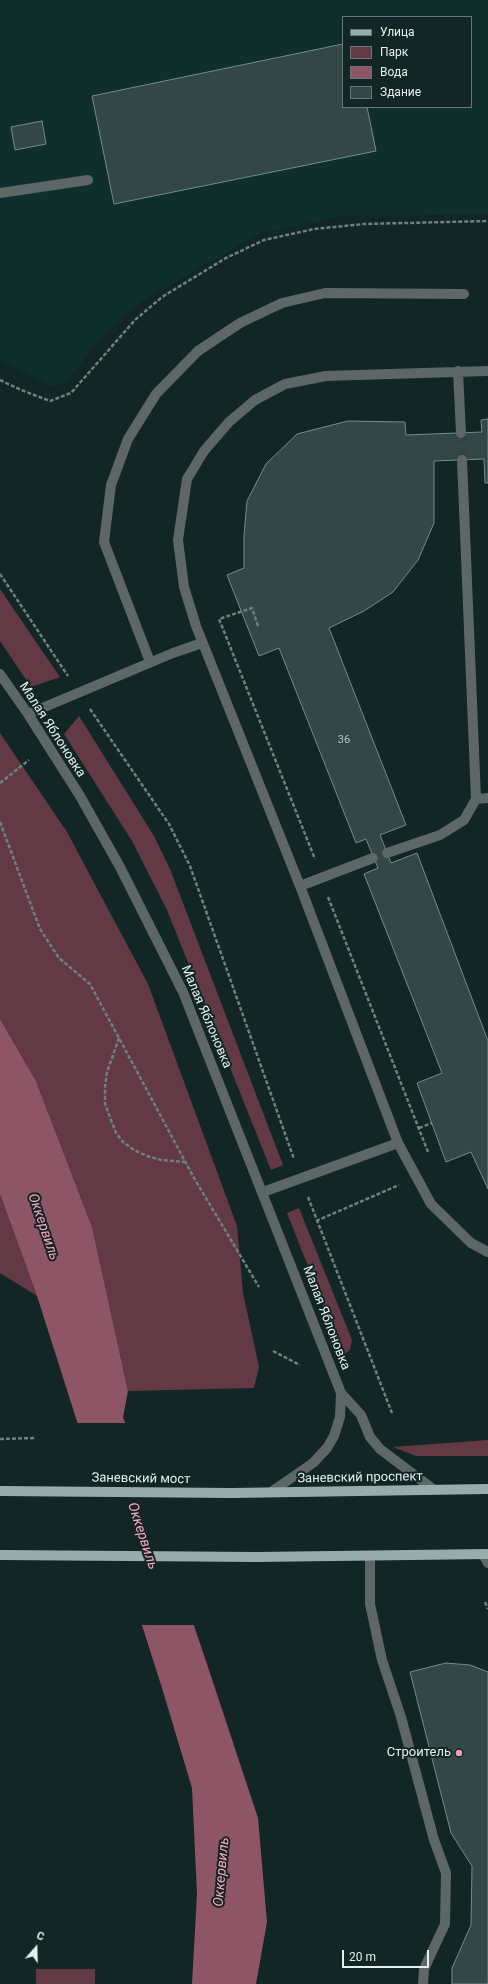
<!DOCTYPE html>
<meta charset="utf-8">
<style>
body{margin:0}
#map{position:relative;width:488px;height:1984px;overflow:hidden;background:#112625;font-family:Roboto,sans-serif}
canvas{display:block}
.legend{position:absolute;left:342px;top:16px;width:130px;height:92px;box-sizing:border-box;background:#112625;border:1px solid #657776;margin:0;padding:5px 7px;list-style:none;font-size:12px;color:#e3f0ef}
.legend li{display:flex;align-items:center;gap:8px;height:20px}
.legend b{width:20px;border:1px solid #657776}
.north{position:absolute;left:16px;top:1928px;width:40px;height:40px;-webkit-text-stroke:3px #112625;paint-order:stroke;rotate:20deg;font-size:11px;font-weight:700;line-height:16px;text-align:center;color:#e3f0ef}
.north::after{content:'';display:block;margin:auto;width:14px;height:18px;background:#e3f0ef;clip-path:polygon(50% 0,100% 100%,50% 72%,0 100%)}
.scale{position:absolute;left:342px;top:1950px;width:87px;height:18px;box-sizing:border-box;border:2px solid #e3f0ef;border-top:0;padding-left:5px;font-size:12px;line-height:14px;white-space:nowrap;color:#e3f0ef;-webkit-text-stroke:3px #112625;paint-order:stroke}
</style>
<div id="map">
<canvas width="488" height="1984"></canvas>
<ul class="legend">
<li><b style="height:5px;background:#98acab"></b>Улица</li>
<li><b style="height:11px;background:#643946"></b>Парк</li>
<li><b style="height:11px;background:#8e5566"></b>Вода</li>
<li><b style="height:11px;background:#324746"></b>Здание</li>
</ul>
<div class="north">С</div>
<div class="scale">20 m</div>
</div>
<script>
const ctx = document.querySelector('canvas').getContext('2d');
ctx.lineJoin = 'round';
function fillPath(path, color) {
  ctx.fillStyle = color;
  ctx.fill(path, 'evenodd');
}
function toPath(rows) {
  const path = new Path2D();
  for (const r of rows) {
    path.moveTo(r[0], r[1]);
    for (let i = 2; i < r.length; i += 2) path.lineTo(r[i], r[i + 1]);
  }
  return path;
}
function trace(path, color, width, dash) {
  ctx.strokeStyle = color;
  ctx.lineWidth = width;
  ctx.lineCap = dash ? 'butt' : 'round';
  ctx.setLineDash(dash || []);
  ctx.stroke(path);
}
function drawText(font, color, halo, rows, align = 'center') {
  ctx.font = font + ' Roboto,sans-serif';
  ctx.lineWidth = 4;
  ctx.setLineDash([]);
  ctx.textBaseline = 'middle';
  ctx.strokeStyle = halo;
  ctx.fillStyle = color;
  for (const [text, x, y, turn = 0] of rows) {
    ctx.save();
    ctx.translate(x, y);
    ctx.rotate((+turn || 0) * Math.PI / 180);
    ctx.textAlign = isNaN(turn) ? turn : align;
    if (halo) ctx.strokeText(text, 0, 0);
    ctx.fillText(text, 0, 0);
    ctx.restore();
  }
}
fillPath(toPath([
 [0,0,488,0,488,214,338,217,260,233,139,303,97,343,70,378,54,387,0,360],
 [343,17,471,17,471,107,343,107]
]), '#0f2f2d');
fillPath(toPath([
 [0,589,60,677,31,687,0,641],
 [79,716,154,836,170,869,283,1165,271,1170,167,910,132,841,64,734],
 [0,733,67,832,148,984,237,1226,243,1293,259,1367,254,1388,128,1391,92,1227,36,1081,0,1019],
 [0,1194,37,1296,0,1273],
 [299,1208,352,1340,350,1350,343,1355,287,1213],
 [488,1440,488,1456,416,1456,393,1447],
 [36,1969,95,1969,95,1984,36,1984]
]), '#643946');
fillPath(toPath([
 [0,1019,36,1081,92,1227,128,1391,123,1417,207,1664,258,1818,267,1922,256,1984,192,1984,197,1894,192,1788,162,1688,37,1296,0,1194]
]), '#8e5566');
fillPath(toPath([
 [76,1423,127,1423,196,1625,140,1625]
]), '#112625');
const building = toPath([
 [343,44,343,107,367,107,376,151,114,204,92,96,343,44],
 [42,121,46,144,15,150,11,127,42,121],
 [488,419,488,483,485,483,484,459,434,461,434,523,418,560,393,592,364,611,329,628,406,825,380,835,391,863,417,853,488,1041,488,1189,471,1152,446,1162,417,1083,442,1073,364,874,378,868,366,839,356,843,279,648,259,656,227,575,244,568,244,535,247,501,266,464,297,434,348,421,405,422,406,435,482,432,481,420,488,419],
 [446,1663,470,1665,488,1672,488,1984,452,1984,452,1968,471,1925,472,1866,451,1833,410,1672,446,1663]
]);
fillPath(building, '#324746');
trace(building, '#758c8b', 1);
trace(toPath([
 [461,433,462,460]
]), '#304443', 10, [10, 5]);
trace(toPath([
 [0,380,21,390,50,401,71,393,135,320,162,297,226,258,264,240,314,229,364,224,488,221],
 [0,574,68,676],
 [258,626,252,608,219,619,315,859],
 [90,709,169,824,190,866,294,1159],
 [0,783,29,760],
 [0,822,40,929,59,958,90,984,194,1178,259,1287],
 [328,897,428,1152],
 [119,1038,107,1072,105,1087,105,1104,116,1133,123,1142,134,1150,147,1156,161,1160,185,1162],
 [419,1128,432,1123],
 [308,1197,392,1413],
 [316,1221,399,1185],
 [273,1351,300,1365],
 [0,1439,35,1438],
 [485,1602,488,1609]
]), '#6e807f', 2.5, [4, 2]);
trace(toPath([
 [0,193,88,180],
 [458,371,461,433],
 [150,662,104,542,111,485,128,439,156,394,198,351,240,323,282,303,325,293,464,294],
 [0,674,28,714,80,796,120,867,183,992,341,1393,361,1415,370,1437,380,1449,433,1489],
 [28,714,173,653,202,643],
 [476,799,488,798],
 [387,853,440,835,464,820,476,799,462,460],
 [300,886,373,858],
 [398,1143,431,1204,471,1243,488,1252],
 [263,1192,398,1143,300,886,196,626,184,587,178,540,187,479,204,451,229,422,255,400,285,384,326,376,488,371],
 [271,1492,313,1463,327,1448,334,1436,340,1417,341,1393],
 [483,1554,488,1563],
 [370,1556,370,1604,382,1660,401,1717,434,1840,446,1873,445,1924,424,1969,423,1984]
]), '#5d6766', 10);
trace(toPath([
 [0,1491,232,1493,488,1489],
 [0,1555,257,1557,488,1554]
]), '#98acab', 10);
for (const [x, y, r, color] of [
 [459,1753,4,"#f09ab4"]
]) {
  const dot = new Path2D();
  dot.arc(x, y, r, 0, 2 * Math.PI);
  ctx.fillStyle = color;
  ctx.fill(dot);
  trace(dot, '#112625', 1.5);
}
drawText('11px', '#b7c6c5', null, [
 ["36",344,740]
]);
drawText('13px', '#e3f0ef', '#112625', [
 ["Малая Яблоновка",52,730,57],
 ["Малая Яблоновка",206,1017,67],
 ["Малая Яблоновка",326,1318,69],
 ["Заневский проспект",360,1478,-1],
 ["Заневский мост",141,1479,1]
]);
drawText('13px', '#e3f0ef', '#112625', [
 ["Строитель",451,1753]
], 'right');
drawText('italic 14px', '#fca4be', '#112625', [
 ["Оккервиль",43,1227,71],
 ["Оккервиль",142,1536,72],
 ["Оккервиль",222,1872,-85]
]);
</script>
